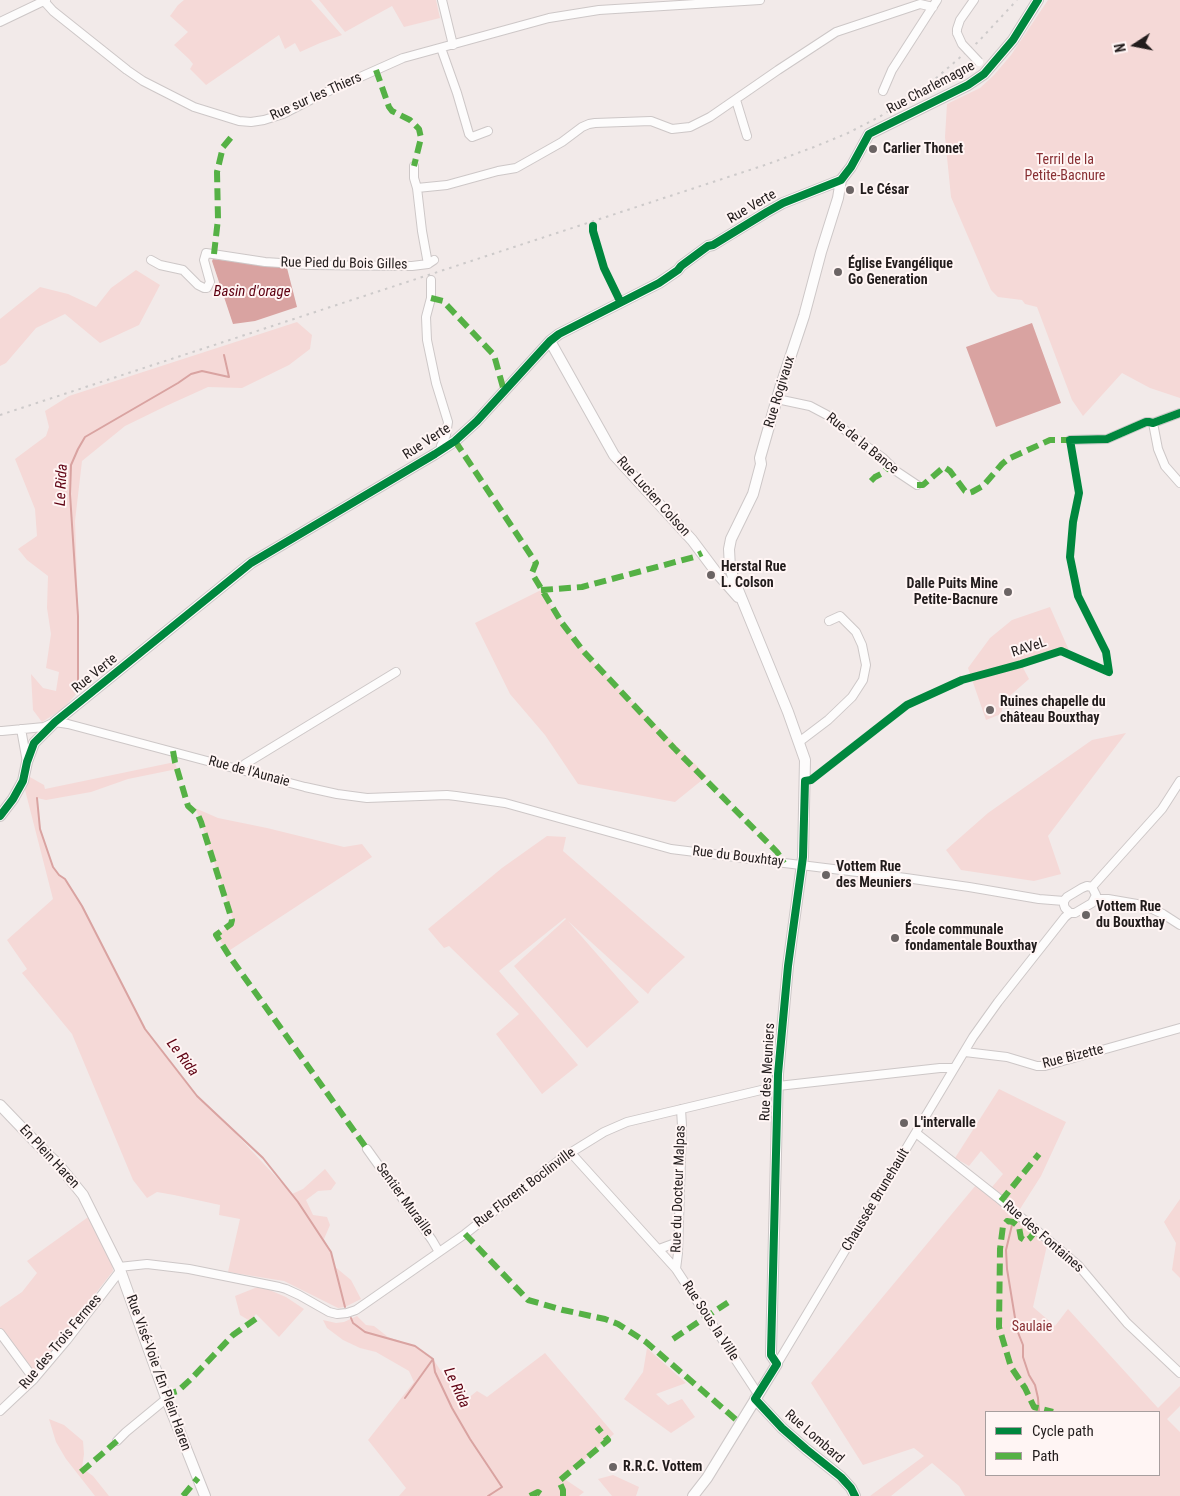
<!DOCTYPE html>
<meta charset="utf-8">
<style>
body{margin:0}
#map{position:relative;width:1180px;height:1496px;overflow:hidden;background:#f2eae9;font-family:"Roboto Condensed",sans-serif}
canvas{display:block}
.legend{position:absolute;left:985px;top:1411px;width:175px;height:65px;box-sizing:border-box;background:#fff5f4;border:1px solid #a79e9e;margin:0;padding:6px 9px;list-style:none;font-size:15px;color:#221c1c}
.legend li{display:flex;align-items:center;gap:10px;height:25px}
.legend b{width:25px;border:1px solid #a79e9e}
.north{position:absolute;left:1110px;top:20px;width:50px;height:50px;-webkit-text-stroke:4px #fff5f4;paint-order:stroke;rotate:259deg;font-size:14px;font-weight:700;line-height:20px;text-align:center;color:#221c1c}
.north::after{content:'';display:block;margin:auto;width:18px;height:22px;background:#221c1c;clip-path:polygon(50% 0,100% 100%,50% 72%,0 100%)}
</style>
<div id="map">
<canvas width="1180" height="1496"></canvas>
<ul class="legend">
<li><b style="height:6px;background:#00873e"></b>Cycle path</li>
<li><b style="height:6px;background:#55b145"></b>Path</li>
</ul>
<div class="north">N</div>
</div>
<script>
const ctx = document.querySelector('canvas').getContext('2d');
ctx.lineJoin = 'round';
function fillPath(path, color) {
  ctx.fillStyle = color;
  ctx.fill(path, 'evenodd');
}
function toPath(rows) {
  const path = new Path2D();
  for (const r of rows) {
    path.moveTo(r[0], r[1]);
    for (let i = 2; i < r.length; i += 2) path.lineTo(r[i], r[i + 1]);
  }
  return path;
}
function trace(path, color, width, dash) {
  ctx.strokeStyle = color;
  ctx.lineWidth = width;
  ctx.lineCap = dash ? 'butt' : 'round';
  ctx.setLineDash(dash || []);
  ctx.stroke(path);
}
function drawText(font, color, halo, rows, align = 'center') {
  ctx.font = font + ' "Roboto Condensed",sans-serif';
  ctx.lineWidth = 4;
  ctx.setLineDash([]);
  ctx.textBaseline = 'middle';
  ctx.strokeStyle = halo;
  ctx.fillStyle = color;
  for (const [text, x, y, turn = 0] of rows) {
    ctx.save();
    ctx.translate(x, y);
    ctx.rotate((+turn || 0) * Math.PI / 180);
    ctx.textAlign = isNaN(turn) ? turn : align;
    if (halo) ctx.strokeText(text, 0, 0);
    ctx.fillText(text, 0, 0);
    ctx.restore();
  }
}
fillPath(toPath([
 [184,0,311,0,342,35,320,43,300,52,295,43,285,49,279,35,206,85,190,69,193,64,189,59,174,45,188,32,170,16,178,5],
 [319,0,436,0,440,18,404,27,392,6,345,32],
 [1048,0,1180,0,1180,398,1150,388,1122,373,1083,416,1072,400,1037,307,1025,304,1022,300,998,297,991,290,951,197,945,137,947,104,980,88,994,75,1011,55],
 [136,270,160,285,139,325,100,343,65,314,36,328,6,363,0,366,0,319,40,287,68,294,96,307,111,288],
 [297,322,312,335,310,349,289,365,242,388,208,387,166,406,125,426,82,461,75,521,79,637,78,692,63,709,42,722,33,710,31,674,43,688,56,691,59,672,46,668,51,634,47,608,48,576,27,560,18,549,37,536,35,509,15,459,46,436,49,427,45,411,69,396],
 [541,590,561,622,596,665,707,776,675,802,578,784,545,735,510,694,475,623],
 [1050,607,1071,655,1061,651,1021,664,1029,679,1004,701,1001,714,986,720,968,668,990,638,1012,620],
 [1126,733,1048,836,1061,874,1034,881,961,870,946,850,988,813,1092,740],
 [175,762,177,769,128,779,91,792,46,800,37,798,40,829,53,867,59,875,65,879,82,906,145,1029,196,1096,222,1119,292,1194,303,1189,325,1169,336,1183,331,1190,318,1191,306,1200,313,1215,327,1217,330,1225,324,1239,331,1252,334,1266,351,1280,361,1299,345,1307,338,1308,284,1281,228,1272,240,1219,219,1215,220,1205,174,1195,157,1192,147,1198,133,1180,72,1034,22,973,27,969,7,940,53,899,24,786,28,776,44,785,45,789],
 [195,808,218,818,267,828,344,847,362,844,372,857,227,952,217,935,234,923,201,822],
 [547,836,566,837,563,851,685,957,652,988,648,994,568,921,639,1002,587,1048,514,966,566,919,565,918,499,971,578,1065,542,1094,496,1034,519,1014,449,946,444,948,428,929,502,868],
 [999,1089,1066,1122,1041,1176,1020,1209,992,1187,1003,1174,981,1151,969,1166,955,1158],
 [976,1185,1048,1241,1033,1307,1055,1326,1068,1309,1158,1408,1180,1386,1180,1406,1167,1419,1180,1432,1180,1496,965,1496,959,1486,932,1463,891,1496,870,1496,924,1456,914,1448,863,1465,811,1383],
 [986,1412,1159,1412,1159,1475,986,1475],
 [1180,1199,1180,1278,1172,1270,1176,1243,1164,1222],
 [91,1215,112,1263,113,1271,37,1369,33,1369,28,1366,0,1329,0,1307,22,1292,37,1273,27,1261],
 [260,1286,286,1297,304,1309,279,1337,256,1314,250,1321,240,1315,235,1296],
 [357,1316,366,1325,374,1326,388,1337,415,1346,433,1359,462,1403,477,1391,487,1397,545,1353,614,1434,563,1478,584,1492,579,1496,399,1496,406,1488,368,1440,414,1382,409,1371,376,1352,360,1348,343,1340,327,1328,323,1320,336,1323,344,1322],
 [647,1348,686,1383,656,1394,668,1405,682,1399,695,1417,671,1433,624,1399,643,1372],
 [49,1419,64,1425,83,1441,84,1454,82,1468,93,1476,109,1496,95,1496,66,1459,56,1442],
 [613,1475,639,1487,636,1496,612,1496,598,1479]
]), '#f5d9d7');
fillPath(toPath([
 [213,259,287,268,297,307,255,321,233,324,212,261],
 [1032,323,1061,403,996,427,966,347]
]), '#d9a3a1');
trace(toPath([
 [78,692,78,616,70,494,71,465,78,449,85,437,178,383,191,374,202,371,229,377,224,355],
 [37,798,40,829,53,867,59,875,65,879,82,906,145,1029,197,1096,263,1158,298,1202,331,1252,345,1307],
 [1012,1225,1006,1250,1007,1269,1017,1330,1023,1345,1023,1357,1029,1375,1035,1385,1038,1398,1039,1412],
 [351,1318,353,1323,365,1332,415,1346,433,1359,435,1372,452,1408,470,1439,502,1487,488,1496],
 [405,1398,433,1359]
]), '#d9a3a1', 2);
const minor = toPath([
 [442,0,453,45],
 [44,1,53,11,127,70,143,81,194,107,239,121,251,122,264,120,283,114,320,95,403,58,549,18,599,10,760,0],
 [0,22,46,0],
 [957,33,957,29,960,20,974,0],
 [441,48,457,93,469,134,472,137,488,131],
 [883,91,892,70,937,0],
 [736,100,747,136],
 [414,166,414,178,417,188,422,231,428,264],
 [417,188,447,185,498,171,516,168,562,142,582,127,589,124,595,123,651,121,672,129,690,127,710,117,778,70,836,32,920,4,933,7],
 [151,260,160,265,183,270,198,285,204,288,207,288,210,282,204,260,206,253,265,262,311,265,412,266,428,264,434,260],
 [431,280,431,298,426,317,427,340,436,383,448,422,446,435,441,446,441,450],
 [777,399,810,406,827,415,851,435,883,458,896,471,917,485],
 [1153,423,1158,449,1165,466,1180,483],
 [1070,440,1107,439,1146,422,1149,422,1153,423,1180,413],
 [21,729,27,762],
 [0,731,2,731,44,727,55,722,68,724,305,787,337,794,367,798,447,795,456,796,505,803,671,849,906,878,969,887,1039,899,1064,901],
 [799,742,828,720,852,697,863,680,866,665,862,645,856,632,840,616,829,621],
 [240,769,245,764,396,672],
 [1092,887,1162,809,1180,781],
 [1095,899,1108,899,1137,904,1150,908,1163,914,1180,925],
 [965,1052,1007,1057,1037,1066,1045,1066,1180,1028],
 [916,1133,997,1197,1078,1265,1127,1323,1180,1373],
 [367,1149,432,1240,439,1252],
 [571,1153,676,1269,758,1394],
 [659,1249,678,1242],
 [119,1267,147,1264,189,1269,279,1287,286,1289,299,1295,329,1312,337,1314,347,1313,356,1310,465,1234,562,1158,604,1132,627,1122,778,1086,940,1068,954,1068],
 [676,1269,678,1253,682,1126,681,1109],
 [0,1333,34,1379],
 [777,1364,973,1037,998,1002,1065,917,1070,913,1075,913,1092,903,1096,895,1092,887,1087,886,1082,888,1067,897,1064,901,1064,905,1065,908,1070,913],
 [0,1411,34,1379,67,1340,120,1271],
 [117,1441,126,1432,166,1399]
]);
const tertiary = toPath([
 [550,341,614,455,692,540,716,572,738,597],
 [0,816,13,799,23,781,27,762,34,743,55,722,251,563,435,454,455,441,477,421,550,341,559,334,659,283,678,270,681,266,708,246,713,245,767,212,783,203,841,180,851,167,869,134,968,85,984,74,1013,40,1038,0],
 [0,1105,47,1154,57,1163,83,1195,119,1267,165,1395,205,1496],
 [755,1399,782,1428,806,1449,841,1477,851,1488,855,1496],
 [693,1496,707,1478,777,1364,771,1355,771,1352,778,1074,788,966,803,857,805,760,788,712,734,580,730,568,729,549,731,539,753,494,761,464,760,458,780,388,804,316,821,252,838,198,841,180]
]);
trace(minor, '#cdc7c7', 10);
trace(tertiary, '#cdc7c7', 12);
trace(minor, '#fdfcfc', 8);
trace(tertiary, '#fdfcfc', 10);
trace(toPath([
 [0,415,768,164,814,147,848,133,879,117,910,98,928,85,978,42,1017,0]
]), '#cdcaca', 2, [2.5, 5]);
const minorBridge = toPath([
 [957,33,962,44,979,62]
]);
trace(minorBridge, '#cdc7c7', 10, []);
trace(minorBridge, '#fdfcfc', 8);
trace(toPath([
 [376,70,389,107,392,111,410,120,419,129,421,138,414,166],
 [214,254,218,219,217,172,223,147,233,135],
 [431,298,443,301,494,355,504,391],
 [455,441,536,563,532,573,533,575,562,623,584,652,674,748,777,852,784,863],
 [871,481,875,477,883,473,889,466],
 [917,485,923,485,944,467,950,471,965,491,969,493,972,492,983,486,1002,464,1008,459,1050,440,1070,440],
 [541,590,582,587,694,557,702,553],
 [173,751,175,762,188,806,198,815,201,822,232,920,231,924,216,935,230,957,367,1149],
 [1001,1201,1039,1154],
 [1036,1230,1030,1238,1026,1241,1021,1238,1019,1227,1013,1222,1007,1221,1003,1226,1000,1249,999,1327,1011,1367,1025,1388,1034,1407,1053,1412],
 [465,1234,528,1300,563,1310,605,1319,618,1324,646,1342,740,1423],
 [673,1339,730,1301],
 [165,1395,178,1391,191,1379,233,1335,257,1318],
 [81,1472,117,1441],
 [183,1496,198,1478],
 [530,1496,538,1492,544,1496],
 [563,1496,563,1490,559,1481,608,1440,597,1427]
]), '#55b145', 6, [12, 6]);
trace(toPath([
 [593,226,593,231,604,268,620,301],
 [0,816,13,799,23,781,27,762,34,743,55,722,251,563,435,454,455,441,477,421,550,341,559,334,659,283,678,270,681,266,708,246,713,245,767,212,783,203,841,180,851,167,869,134,968,85,984,74,1013,40,1038,0],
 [855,1496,851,1488,841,1477,806,1449,782,1428,755,1399,777,1364,771,1355,771,1352,778,1074,788,966,803,857,805,781,811,780,907,705,962,680,1021,664,1061,651,1109,672,1106,652,1078,596,1070,557,1073,522,1079,493,1070,440,1107,439,1146,422,1149,422,1153,423,1180,413]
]), '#00873e', 8);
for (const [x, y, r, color] of [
 [873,149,5,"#6b6464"],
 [850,190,5,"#6b6464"],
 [838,272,5,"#6b6464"],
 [711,575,5,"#6b6464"],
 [1008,592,5,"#6b6464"],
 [990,710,5,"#6b6464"],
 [826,875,5,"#6b6464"],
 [1086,915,5,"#6b6464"],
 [895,938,5,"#6b6464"],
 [904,1123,5,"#6b6464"],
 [613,1467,5,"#6b6464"]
]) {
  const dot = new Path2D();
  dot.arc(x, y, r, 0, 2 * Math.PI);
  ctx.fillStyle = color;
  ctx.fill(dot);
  trace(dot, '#fff5f4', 2);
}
drawText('14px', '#221c1c', '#fff5f4', [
 ["Rue Charlemagne",931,88,-28],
 ["Rue sur les Thiers",316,97,-24],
 ["Rue Verte",752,207,-30],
 ["Rue Pied du Bois Gilles",344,264,1],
 ["Rue Rogivaux",780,392,-73],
 ["Rue Verte",427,442,-33],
 ["Rue de la Bance",862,444,39],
 ["Rue Lucien Colson",653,497,48],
 ["RAVeL",1029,648,-18],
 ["Rue Verte",95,674,-39],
 ["Rue de l'Aunaie",249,772,15],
 ["Rue du Bouxhtay",738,857,7],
 ["Rue Bizette",1073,1057,-14],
 ["Rue des Meuniers",768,1072,-87],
 ["En Plein Haren",49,1157,47],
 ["Rue Florent Boclinville",525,1188,-37],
 ["Rue du Docteur Malpas",679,1189,-88],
 ["Sentier Muraille",404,1200,54],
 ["Chaussée Brunehault",876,1200,-59],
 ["Rue des Fontaines",1043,1237,41],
 ["Rue Sous la Ville",710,1321,57],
 ["Rue des Trois Fermes",61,1342,-50],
 ["Rue Visé-Voie /En Plein Haren",158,1373,70],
 ["Rue Lombard",814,1437,41]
]);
drawText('bold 14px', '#221c1c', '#fff5f4', [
 ["Carlier Thonet",883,149],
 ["Le César",860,190],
 ["Église Evangélique",848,264],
 ["Go Generation",848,280],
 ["Herstal Rue",721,567],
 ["L. Colson",721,583],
 ["Dalle Puits Mine",998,584,"right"],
 ["Petite-Bacnure",998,600,"right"],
 ["Ruines chapelle du",1000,702],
 ["château Bouxthay",1000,718],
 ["Vottem Rue",836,867],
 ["des Meuniers",836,883],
 ["Vottem Rue",1096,907],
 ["du Bouxthay",1096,923],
 ["École communale",905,930],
 ["fondamentale Bouxthay",905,946],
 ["L'intervalle",914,1123],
 ["R.R.C. Vottem",623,1467]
], 'left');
drawText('14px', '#882f33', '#fff5f4', [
 ["Terril de la",1065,160],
 ["Petite-Bacnure",1065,176],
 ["Saulaie",1032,1327]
]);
drawText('italic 15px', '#5e0111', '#fff5f4', [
 ["Basin d'orage",252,292],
 ["Le Rida",62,485,-87],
 ["Le Rida",182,1058,53],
 ["Le Rida",456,1388,65]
]);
</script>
